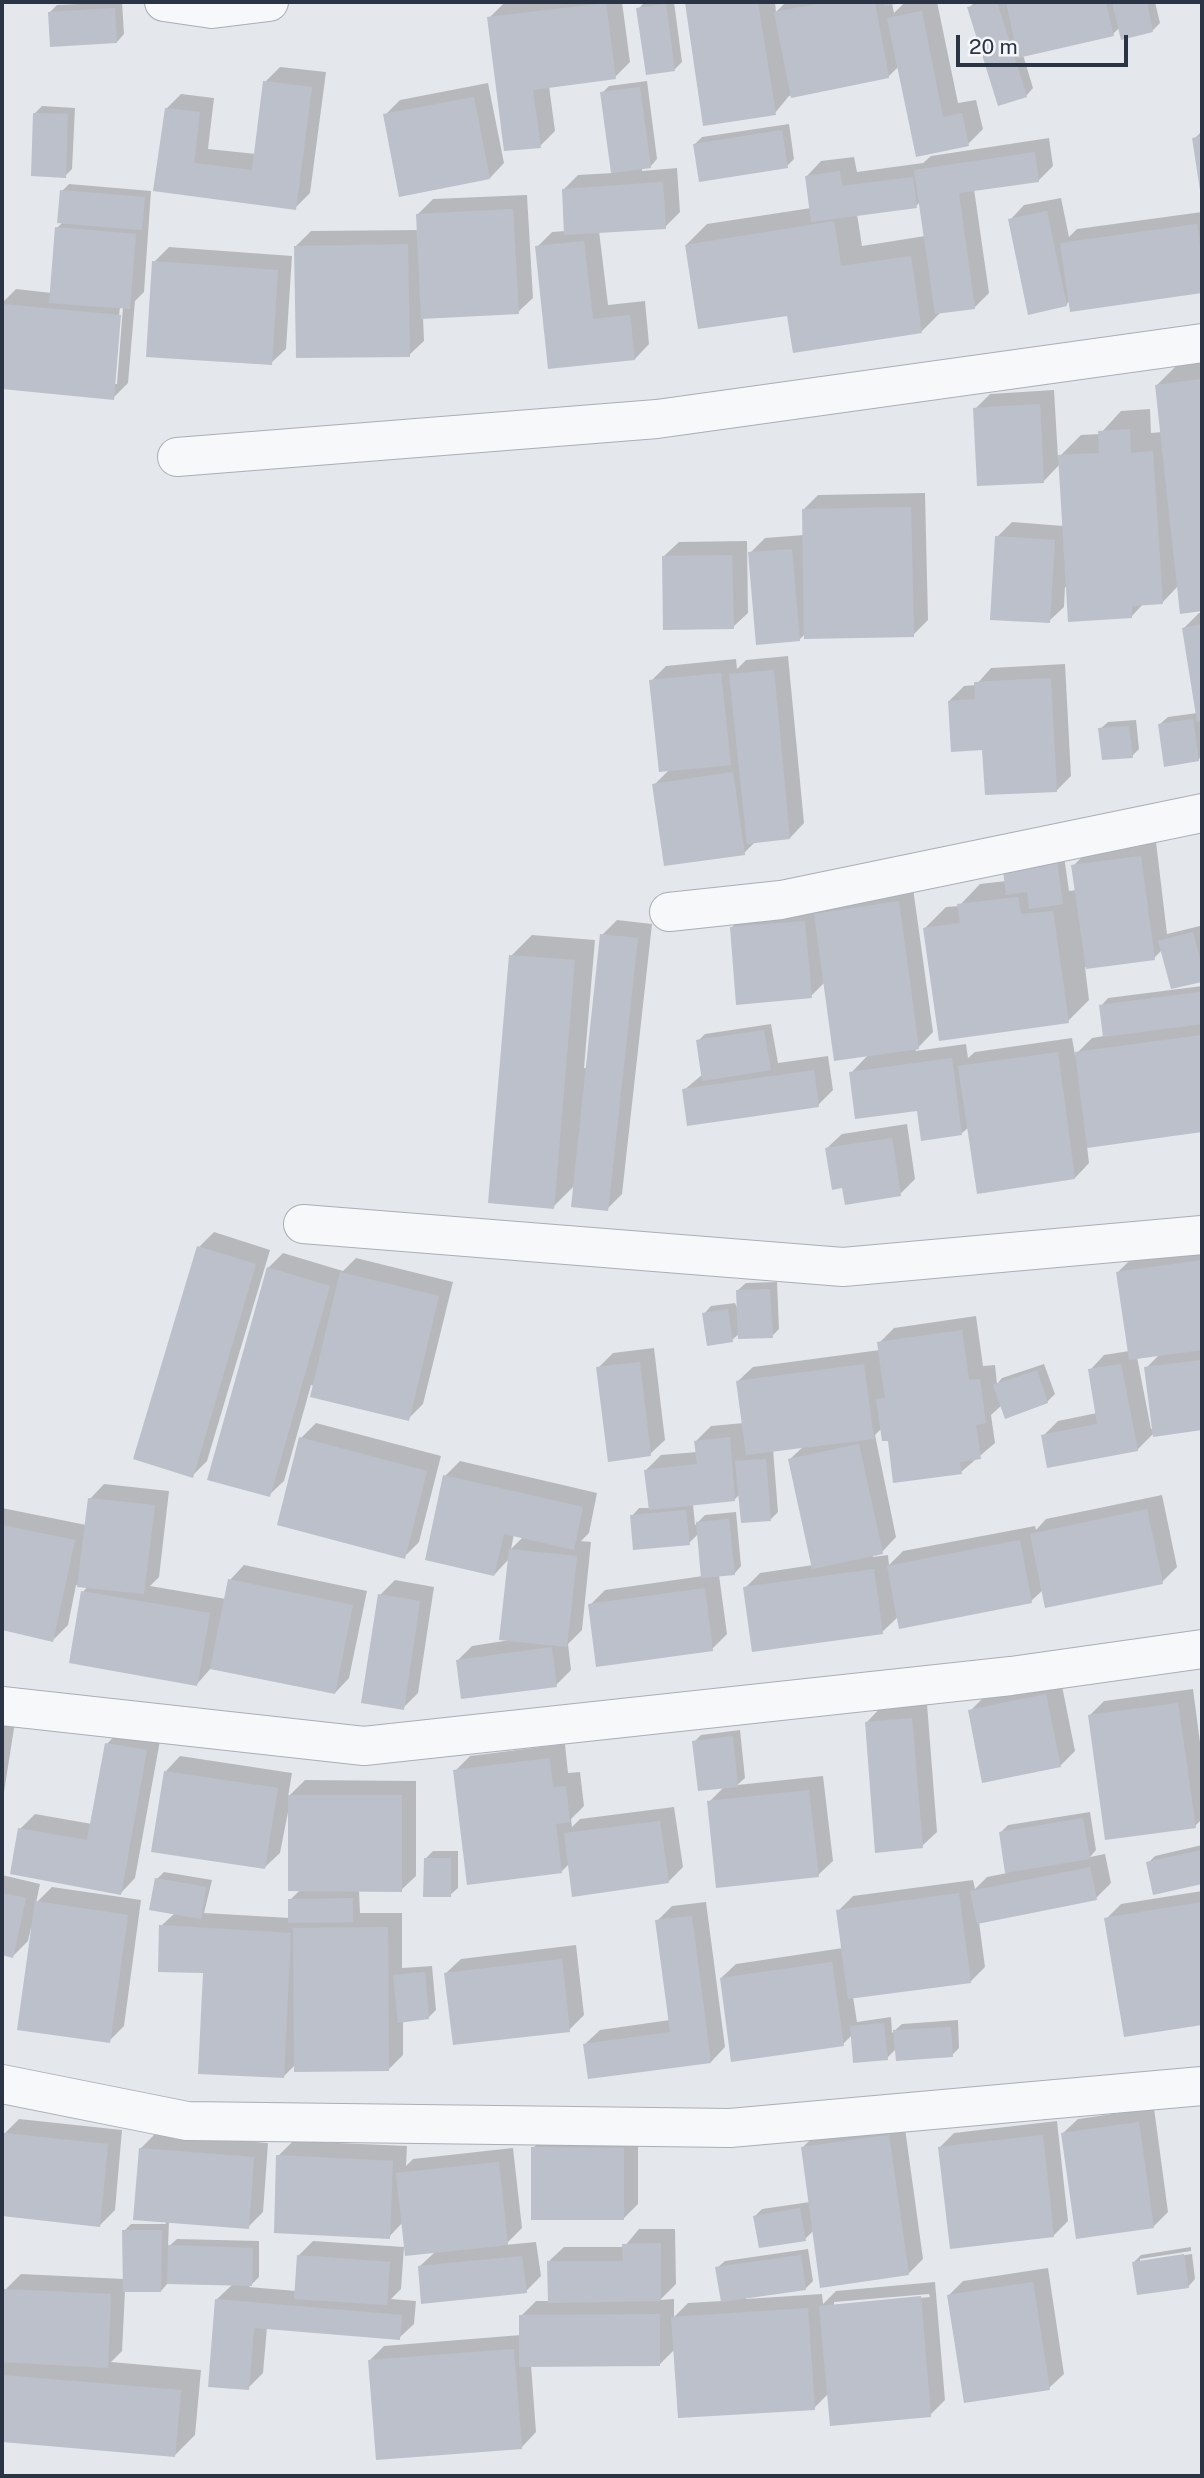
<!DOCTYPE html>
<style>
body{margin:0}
#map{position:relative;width:1204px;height:2478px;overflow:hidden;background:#e4e7ec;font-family:"Public Sans",sans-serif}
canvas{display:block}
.frame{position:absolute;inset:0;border:4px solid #2b3445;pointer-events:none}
.scale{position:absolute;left:956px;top:35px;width:172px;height:32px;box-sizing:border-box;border:4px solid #2b3445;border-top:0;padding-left:9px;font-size:21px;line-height:24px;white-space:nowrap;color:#2b3445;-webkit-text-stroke:5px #f4f6f9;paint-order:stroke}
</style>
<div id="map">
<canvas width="1204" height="2478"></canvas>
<div class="frame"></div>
<div class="scale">20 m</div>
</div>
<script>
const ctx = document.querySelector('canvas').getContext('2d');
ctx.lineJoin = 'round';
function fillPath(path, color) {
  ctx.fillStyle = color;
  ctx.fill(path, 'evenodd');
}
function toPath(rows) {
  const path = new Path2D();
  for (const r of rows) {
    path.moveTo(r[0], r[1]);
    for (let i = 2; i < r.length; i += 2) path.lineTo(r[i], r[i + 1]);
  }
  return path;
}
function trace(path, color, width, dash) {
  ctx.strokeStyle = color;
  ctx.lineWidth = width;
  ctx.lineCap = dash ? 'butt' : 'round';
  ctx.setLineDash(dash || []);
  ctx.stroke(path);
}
fillPath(toPath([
 [122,2,124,34,117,42,50,12,57,5],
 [516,2,622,2,630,62,615,77,549,86,555,131,540,146,489,18,504,3],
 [645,2,674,2,682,62,674,70,638,9],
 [690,2,775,2,776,12,786,2,902,2,892,3,894,13,905,2,937,2,958,103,976,100,983,129,968,144,918,155,899,66,888,77,789,96,775,113,687,4],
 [975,2,1155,2,1160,23,1153,30,1120,27,1113,34,1023,55,1033,88,1026,96,969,8],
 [280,67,326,72,310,193,295,208,155,190,166,109,181,94,214,98,208,149,256,154,265,82],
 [647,81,657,159,650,167,642,168,642,171,677,168,680,212,665,227,599,231,608,305,645,301,649,344,635,359,550,367,537,247,552,232,566,231,563,190,578,175,613,173,602,93,609,86],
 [488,83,504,163,490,178,385,115,400,100],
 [42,106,75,108,72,169,65,176,35,113],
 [789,124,794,159,787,166,695,144,702,137],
 [1202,131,1202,196,1194,139],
 [1049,138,1053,166,1038,181,974,189,989,293,974,308,941,312,922,331,788,314,686,245,707,224,811,208,807,176,821,161,854,157,857,172,923,163,931,156],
 [920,202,925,236,862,246,857,214,916,206],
 [69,184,151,191,144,292,135,301,128,383,113,398,2,387,2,303,16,289,52,293,57,228,63,222,62,191],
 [120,306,123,307,117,384,113,384],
 [527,195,533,298,518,312,423,317,424,341,409,355,296,246,311,231,419,230,418,214,433,199],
 [1061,198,1069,237,1077,229,1202,212,1202,291,1072,310,1070,300,1066,305,1010,220,1024,205],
 [169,247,292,256,286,349,271,363,154,262],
 [1202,361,1202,610,1181,612,1178,586,1162,603,1144,603,1131,617,1065,587,1064,607,1049,621,997,537,1012,522,1064,526,1060,464,1044,481,975,409,990,394,1054,390,1058,458,1081,435,1100,434,1121,411,1150,409,1151,433,1162,432,1157,385,1178,364],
 [925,493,928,620,913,635,806,633,799,640,750,553,765,538,804,535,803,510,818,495],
 [747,541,748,613,733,627,664,556,679,542],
 [1199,613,1202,613,1202,756,1198,760,1160,724,1168,717,1197,713,1184,628],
 [788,656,804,823,790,838,756,841,744,853,654,785,670,769,651,681,666,666,736,659,737,669,746,660],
 [1065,664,1071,776,1056,791,984,748,949,701,964,686,976,685,991,668],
 [1136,720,1139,749,1132,756,1100,729,1108,722],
 [1156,842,1167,934,1200,926,1202,980,1172,987,1162,950,1154,958,1085,967,1089,1000,1068,1021,925,928,946,907,959,906,980,884,1006,881,1064,856,1069,891,1077,890,1073,866,1088,851],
 [913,888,933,1032,915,1051,966,1044,968,1058,975,1052,1072,1038,1075,1055,1092,1038,1104,1036,1101,1006,1108,998,1202,986,1202,1131,1087,1146,1089,1163,1075,1178,969,1127,962,1133,851,1073,869,1054,825,982,811,996,731,928,746,913],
 [617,920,652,924,622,1194,607,1209,575,1185,553,1207,511,956,532,935,595,940,584,1068,588,1068,602,935],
 [771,1024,778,1063,828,1056,833,1090,818,1105,684,1090,703,1074,698,1041,705,1034],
 [907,1124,915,1179,900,1194,827,1148,842,1134],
 [214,1232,270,1250,207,1461,192,1476,199,1247],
 [1202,1248,1202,1429,1154,1435,1154,1433,1137,1450,1043,1436,1058,1421,1097,1413,1090,1370,1104,1355,1129,1351,1118,1272,1133,1257],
 [1160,1354,1146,1368,1154,1429,1151,1429,1137,1357],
 [283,1253,343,1271,356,1258,453,1282,423,1404,408,1419,311,1385,284,1481,269,1495,268,1268],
 [777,1282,779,1329,772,1336,740,1333,732,1340,704,1314,711,1306,735,1303,739,1312,738,1290,746,1283],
 [976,1316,983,1366,995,1365,997,1384,1002,1378,1044,1364,1055,1394,1047,1402,1002,1405,991,1415,995,1443,961,1472,889,1439,882,1428,875,1435,896,1537,882,1552,873,1554,873,1557,888,1555,889,1565,903,1551,1035,1526,1036,1530,1046,1519,1162,1495,1177,1567,1162,1582,1043,1590,1031,1601,898,1617,882,1632,745,1588,760,1573,813,1565,790,1459,804,1446,773,1449,778,1512,771,1519,740,1494,734,1500,693,1504,695,1525,705,1515,736,1512,741,1566,734,1574,719,1575,727,1634,712,1649,590,1605,605,1590,703,1576,699,1533,689,1543,632,1516,639,1508,650,1508,646,1470,661,1455,697,1452,696,1441,711,1426,744,1423,738,1381,753,1367,880,1350,879,1343,894,1328],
 [654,1348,665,1440,650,1454,598,1368,613,1353],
 [316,1423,441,1456,419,1542,404,1557,301,1438],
 [460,1461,597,1493,589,1533,581,1541,591,1542,582,1630,568,1644,571,1670,556,1685,458,1660,472,1646,510,1640,509,1559,494,1575,445,1476],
 [514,1534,524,1536,511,1549],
 [104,1484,169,1491,159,1577,150,1586,226,1599,230,1580,244,1565,367,1591,349,1678,335,1693,212,1667,197,1684,83,1592,88,1586,76,1585,68,1625,53,1640,2,1629,2,1508,86,1525,90,1499],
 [395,1580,434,1587,418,1693,403,1708,380,1595],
 [1061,1681,1075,1751,1060,1766,970,1711,985,1696],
 [1193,1689,1202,1758,1202,1819,1195,1826,1090,1715,1104,1701],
 [927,1704,937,1832,922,1846,867,1722,881,1707],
 [2,1719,15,1722,2,1805],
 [121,1729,161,1735,135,1878,121,1893,20,1829,35,1814,92,1824,107,1744],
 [740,1730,745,1778,737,1785,823,1776,833,1861,818,1875,709,1802,724,1787,694,1742,701,1735],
 [565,1744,568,1773,580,1772,584,1806,571,1819,572,1827,580,1819,674,1807,683,1867,668,1882,569,1864,561,1872,455,1771,470,1756],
 [180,1756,292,1773,288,1797,305,1780,416,1781,416,1876,401,1890,359,1890,360,1913,402,1913,402,1968,432,1966,436,2010,428,2018,403,2021,403,2055,388,2070,296,2064,283,2077,204,1972,161,1926,175,1913,157,1879,164,1872,212,1880,204,1913,290,1918,290,1900,300,1890,290,1802,280,1853,265,1867,166,1771],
 [1090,1812,1096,1850,1090,1857,1105,1854,1111,1883,1096,1898,979,1922,985,1967,970,1982,853,1997,857,2022,891,2017,892,2033,902,2024,958,2020,959,2048,952,2055,896,2049,887,2058,852,2035,843,2044,721,1978,736,1964,843,1948,838,1911,853,1896,973,1880,975,1889,987,1877,1007,1873,1001,1832,1008,1825],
 [1202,1845,1202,1882,1155,1892,1148,1863,1155,1856],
 [433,1851,458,1851,458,1888,450,1895,426,1858],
 [2,1875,40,1884,36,1903,52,1887,141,1900,124,2026,109,2041,33,1928,31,1928,28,1941,13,1956,2,1954],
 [1202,1891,1202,2023,1126,2035,1106,1919,1121,1904],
 [706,1902,725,2047,711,2062,585,2044,600,2030,670,2020,657,1921,672,1906],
 [576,1945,584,2015,569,2030,446,1973,461,1959],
 [1154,2108,1168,2212,1153,2227,1063,2133,1078,2119],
 [19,2119,122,2130,115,2210,100,2225,2,2215,4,2134],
 [904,2121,923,2259,908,2274,814,2230,805,2239,755,2216,762,2209,810,2202,802,2148,817,2133],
 [1057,2121,1068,2221,1053,2236,940,2147,954,2133],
 [548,2133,638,2134,638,2204,623,2219,533,2148],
 [155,2134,268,2143,263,2212,248,2227,169,2221,168,2247,177,2239,259,2241,259,2277,249,2287,296,2291,298,2256,313,2241,404,2247,401,2289,391,2299,416,2301,414,2324,399,2338,267,2327,263,2373,248,2388,216,2300,233,2284,168,2283,161,2291,125,2291,122,2351,111,2362,201,2370,195,2435,174,2456,2,2440,6,2289,21,2274,124,2279,124,2231,131,2224,166,2224,140,2149],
 [293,2141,407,2146,406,2166,413,2159,513,2148,522,2228,505,2245,536,2242,541,2276,526,2291,419,2267,436,2251,403,2222,389,2237,278,2156],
 [639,2229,675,2229,676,2284,660,2300,674,2299,674,2317,688,2303,722,2301,717,2268,725,2261,808,2249,813,2281,806,2288,745,2297,746,2299,822,2294,823,2304,836,2291,935,2282,945,2400,930,2415,829,2393,814,2408,675,2349,660,2364,531,2365,536,2432,522,2447,369,2361,384,2346,521,2335,521,2316,536,2301,550,2301,549,2261,564,2247,624,2247],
 [929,2294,930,2297,834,2306,834,2302],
 [1191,2247,1191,2251,1140,2259,1140,2262,1192,2254,1195,2279,1188,2287,1134,2262,1141,2255],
 [1048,2268,1064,2374,1049,2388,948,2296,963,2281]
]), '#0003');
fillPath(toPath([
 [697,2,758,2,776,115,703,126,685,3],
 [828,2,875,2,889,78,791,98,774,12],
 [884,2,902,2,902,3,884,6],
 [985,2,997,2,1027,97,998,106,967,7],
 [1006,2,1106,2,1114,36,1018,58],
 [1112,2,1147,2,1153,32,1121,40],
 [606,3,616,79,533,90,541,148,504,151,487,17],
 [666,4,675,71,646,75,636,8],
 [115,8,117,43,50,47,48,12],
 [922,11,943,117,962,113,969,146,916,157,887,18],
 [263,81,312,87,296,210,153,191,165,108,200,112,194,163,252,170],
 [640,87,651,168,611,173,600,92],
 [474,97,490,179,399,197,383,114],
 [33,113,68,114,66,178,31,176],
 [782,130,788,168,699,182,693,144],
 [1202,136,1202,197,1201,197,1192,138],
 [1035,152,1039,182,959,193,975,309,935,314,914,170],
 [840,171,842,186,913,177,917,208,811,222,805,176],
 [663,182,666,229,564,235,562,189],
 [60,190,145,197,142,230,57,223],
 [513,209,519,314,421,319,416,214],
 [1047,211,1067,306,1028,315,1008,219],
 [834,221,841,266,911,256,922,333,793,353,787,316,698,329,685,245],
 [1197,224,1202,260,1202,293,1070,312,1060,243],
 [55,227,136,234,130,309,49,303],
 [584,241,593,319,630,315,635,360,548,369,535,246],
 [408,244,410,357,296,358,294,246],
 [152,261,278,270,272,365,146,357],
 [2,304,121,315,114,400,2,389],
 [1202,379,1202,611,1180,614,1155,385],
 [1040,404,1044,483,977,486,973,408],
 [1130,429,1131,453,1153,451,1163,604,1132,606,1132,618,1068,622,1058,455,1099,453,1098,431],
 [911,507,914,637,804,639,802,509],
 [995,536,1055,540,1050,623,990,620],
 [792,549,800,641,756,645,748,552],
 [732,555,734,629,663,630,662,556],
 [1202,624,1202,721,1197,722,1182,628],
 [774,670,790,839,747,844,729,674],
 [721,673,731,765,659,772,649,680],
 [1051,678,1057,792,985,795,982,750,951,752,948,701,975,699,974,682],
 [1193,719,1199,761,1164,767,1158,724],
 [1129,726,1133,758,1102,760,1098,728],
 [733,772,745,855,664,866,652,784],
 [1141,856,1155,960,1086,969,1071,865],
 [1057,862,1063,904,1029,909,1027,892,1006,895,1003,870],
 [1018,897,1021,914,1053,911,1069,1023,939,1041,923,928,960,923,957,904],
 [899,901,919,1049,834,1061,814,914],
 [805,921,812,998,736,1005,730,927],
 [1193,932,1202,967,1202,982,1171,989,1158,941],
 [600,934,638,938,608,1211,571,1207],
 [509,955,575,960,554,1209,488,1203],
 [1200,992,1202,1024,1103,1037,1099,1005],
 [764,1030,771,1070,702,1081,696,1040],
 [1202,1035,1202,1132,1087,1148,1075,1052],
 [1058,1052,1075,1179,977,1194,958,1066],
 [952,1058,962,1135,921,1141,917,1111,855,1119,849,1072],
 [814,1070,819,1107,687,1126,682,1089],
 [892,1138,901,1196,845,1205,842,1188,832,1190,825,1148],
 [197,1246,256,1264,193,1478,133,1459],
 [1202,1260,1202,1350,1129,1360,1116,1272],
 [267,1267,330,1286,270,1497,207,1480],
 [340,1272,439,1296,409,1421,310,1397],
 [770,1289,773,1338,738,1339,736,1290],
 [728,1309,733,1342,707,1346,702,1313],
 [962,1330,969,1380,980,1379,986,1423,976,1425,981,1459,960,1462,962,1474,893,1483,888,1441,882,1441,876,1399,885,1398,877,1342],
 [1202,1360,1202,1430,1153,1437,1144,1367],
 [640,1362,651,1456,608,1462,596,1367],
 [864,1364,874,1439,746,1455,736,1381],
 [1121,1364,1138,1451,1047,1468,1041,1435,1097,1424,1088,1369],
 [1037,1370,1048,1403,1005,1419,993,1385],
 [299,1437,427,1471,405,1559,277,1525],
 [730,1437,735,1501,649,1510,644,1470,697,1464,694,1441],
 [859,1444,883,1554,812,1569,788,1459],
 [766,1459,771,1521,741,1523,735,1461],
 [443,1475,583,1507,574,1550,504,1534,494,1576,425,1560],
 [88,1498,155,1505,144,1594,77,1587],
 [1147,1509,1163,1584,1045,1608,1030,1534],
 [686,1510,690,1545,633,1550,630,1515],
 [729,1519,735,1575,701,1578,696,1522],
 [2,1525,75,1540,53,1642,2,1630],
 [1020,1540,1032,1603,899,1629,887,1566],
 [509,1549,577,1556,567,1647,499,1640],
 [874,1569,883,1634,752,1652,743,1587],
 [228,1579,353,1605,335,1694,210,1669],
 [705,1588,713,1651,596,1667,588,1604],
 [81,1591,210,1613,197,1686,69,1663],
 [378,1594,420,1601,404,1710,361,1703],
 [552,1647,557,1687,461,1699,456,1660],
 [1046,1694,1061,1767,982,1783,968,1710],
 [1178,1703,1196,1828,1105,1840,1088,1715],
 [912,1718,923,1848,875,1853,865,1722],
 [733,1736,738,1787,698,1791,692,1741],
 [105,1743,147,1750,121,1895,10,1874,18,1828,87,1840],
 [550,1758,553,1787,566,1786,570,1822,556,1824,562,1873,467,1885,453,1770],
 [164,1771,278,1788,265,1869,151,1852],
 [809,1790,819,1877,716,1888,707,1801],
 [288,1795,402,1795,402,1892,288,1891],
 [1083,1818,1090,1859,1005,1873,999,1832],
 [660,1821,669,1883,572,1897,564,1833],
 [1202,1850,1202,1884,1153,1895,1146,1862],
 [424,1858,451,1858,451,1897,423,1897],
 [1090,1867,1097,1900,977,1924,970,1891],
 [155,1878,206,1887,201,1919,149,1910],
 [2,1893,26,1898,13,1958,2,1955],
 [959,1893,971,1983,848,1999,836,1910],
 [353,1898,353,1922,288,1923,288,1899],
 [35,1901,128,1915,110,2043,17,2030],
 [1202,1902,1202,2025,1124,2037,1104,1918],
 [692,1916,711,2063,588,2079,583,2044,670,2032,655,1920],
 [159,1925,291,1933,284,2078,198,2074,203,1973,158,1972],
 [388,1927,389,2071,294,2072,293,1928],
 [562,1959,570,2032,453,2045,444,1973],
 [832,1962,844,2046,731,2062,720,1978],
 [425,1972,429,2019,398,2023,393,1975],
 [884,2023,888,2060,853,2063,850,2026],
 [951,2027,953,2057,896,2061,893,2030],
 [1139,2122,1154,2228,1076,2239,1061,2133],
 [3,2133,108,2144,100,2227,2,2216],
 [889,2135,909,2275,820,2288,801,2147],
 [1043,2135,1054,2237,950,2249,938,2147],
 [531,2147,624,2148,624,2220,531,2220],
 [139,2148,254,2157,249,2229,133,2220],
 [276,2155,393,2161,390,2239,274,2233],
 [499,2162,508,2245,405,2256,396,2173],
 [800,2208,806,2241,759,2248,753,2216],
 [122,2230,162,2230,161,2292,123,2292],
 [661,2243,661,2301,548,2303,547,2261,623,2261,622,2244],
 [168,2245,253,2248,252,2286,167,2284],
 [1184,2254,1189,2288,1137,2295,1132,2262],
 [297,2255,390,2262,387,2305,294,2299],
 [801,2255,806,2290,721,2302,715,2267],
 [522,2256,527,2293,421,2304,418,2266],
 [1033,2282,1050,2390,964,2403,947,2295],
 [4,2289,111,2294,108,2368,2,2362],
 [921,2296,931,2417,830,2426,819,2306],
 [215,2299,402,2315,400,2340,254,2328,249,2390,208,2387],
 [808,2308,815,2410,678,2418,671,2317],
 [660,2314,660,2366,519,2367,519,2315],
 [514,2349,522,2449,376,2460,368,2360],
 [2,2375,181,2390,175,2457,2,2442]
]), '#bbc0ca');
const minor = toPath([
 [164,2,212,9,269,2],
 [177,457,657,419,1202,343],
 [669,912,781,900,1202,813],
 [303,1224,843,1267,1202,1235],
 [2,1706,364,1746,1011,1676,1202,1649],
 [2,2084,187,2121,730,2128,1202,2086]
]);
trace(minor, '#a9aeb7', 40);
trace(minor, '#f7f8fa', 38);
</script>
